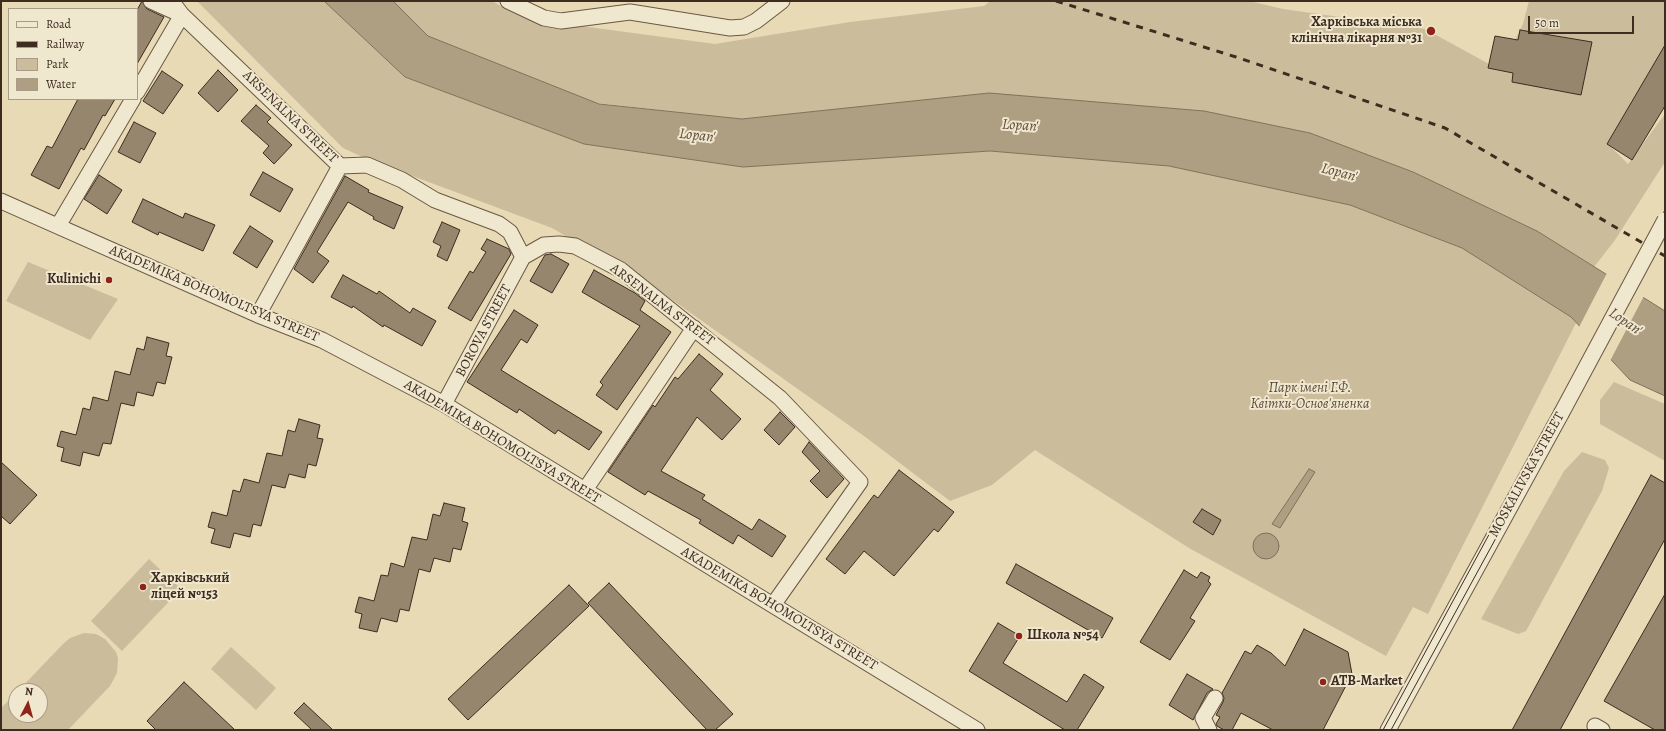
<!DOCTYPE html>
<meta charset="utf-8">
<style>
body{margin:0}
#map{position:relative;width:1666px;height:731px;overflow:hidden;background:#e8dab5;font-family:Alegreya,serif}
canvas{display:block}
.frame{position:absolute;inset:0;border:2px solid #3d2c1f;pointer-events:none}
.legend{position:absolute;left:8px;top:8px;width:130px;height:92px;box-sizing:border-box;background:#f0e7cf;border:1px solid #a89c89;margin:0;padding:5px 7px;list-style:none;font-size:12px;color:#3d2c1f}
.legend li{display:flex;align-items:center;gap:8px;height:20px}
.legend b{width:20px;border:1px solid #a89c89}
.north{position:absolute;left:8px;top:683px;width:40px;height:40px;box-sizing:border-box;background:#f0e7cf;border:1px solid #a89c89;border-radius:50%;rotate:6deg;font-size:11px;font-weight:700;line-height:16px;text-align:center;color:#3d2c1f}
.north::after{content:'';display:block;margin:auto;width:14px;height:18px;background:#8f2418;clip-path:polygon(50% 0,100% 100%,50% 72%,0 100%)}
.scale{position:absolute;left:1528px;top:16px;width:106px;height:18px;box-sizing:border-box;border:2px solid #3d2c1f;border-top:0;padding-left:5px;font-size:12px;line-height:14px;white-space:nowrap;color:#3d2c1f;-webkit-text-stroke:3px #f0e7cf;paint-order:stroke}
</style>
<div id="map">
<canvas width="1666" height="731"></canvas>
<div class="frame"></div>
<ul class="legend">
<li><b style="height:5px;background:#f0e7cf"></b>Road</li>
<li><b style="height:5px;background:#3d2c1f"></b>Railway</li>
<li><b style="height:11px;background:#cbbc9c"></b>Park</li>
<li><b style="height:11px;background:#ae9f82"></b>Water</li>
</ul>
<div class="north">N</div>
<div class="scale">50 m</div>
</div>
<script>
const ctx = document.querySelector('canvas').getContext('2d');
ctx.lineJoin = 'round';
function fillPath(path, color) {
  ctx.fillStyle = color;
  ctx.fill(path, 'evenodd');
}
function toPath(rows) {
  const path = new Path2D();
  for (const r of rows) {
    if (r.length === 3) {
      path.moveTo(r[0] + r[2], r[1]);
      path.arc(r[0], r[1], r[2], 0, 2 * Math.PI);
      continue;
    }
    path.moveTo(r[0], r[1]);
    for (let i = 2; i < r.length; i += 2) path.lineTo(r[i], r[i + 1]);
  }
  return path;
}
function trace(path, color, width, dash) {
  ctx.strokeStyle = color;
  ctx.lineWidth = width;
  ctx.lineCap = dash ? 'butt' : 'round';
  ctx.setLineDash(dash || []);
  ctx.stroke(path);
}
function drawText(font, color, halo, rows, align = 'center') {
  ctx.font = font + ' Alegreya,serif';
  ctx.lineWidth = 4;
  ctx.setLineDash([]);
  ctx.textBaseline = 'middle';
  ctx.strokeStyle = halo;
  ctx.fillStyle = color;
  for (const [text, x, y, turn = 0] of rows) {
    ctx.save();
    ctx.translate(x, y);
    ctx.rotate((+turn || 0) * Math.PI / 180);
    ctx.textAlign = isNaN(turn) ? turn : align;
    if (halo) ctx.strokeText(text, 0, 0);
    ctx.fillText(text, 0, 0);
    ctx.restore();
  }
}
fillPath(toPath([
 [197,1,324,1,405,77,584,144,743,167,990,151,1169,166,1350,205,1462,248,1571,317,1576,323,1428,614,1413,607,1386,656,1189,548,1035,450,992,485,950,501,864,436,664,294,552,228,367,159,343,148],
 [393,1,492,1,513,13,581,26,715,44,850,22,984,6,990,1,1249,1,1283,9,1425,29,1500,70,1523,24,1529,1,1665,1,1665,46,1609,145,1628,164,1665,114,1665,162,1615,240,1594,267,1537,231,1413,172,1310,133,1204,111,992,94,742,119,596,103,428,36],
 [28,262,118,299,90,340,6,301],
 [1614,382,1665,404,1665,461,1600,424,1600,400],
 [1582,452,1605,460,1609,468,1602,491,1526,631,1518,634,1481,619,1564,471],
 [149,559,181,589,122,651,91,621],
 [84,633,96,634,105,639,116,652,118,658,117,673,110,686,68,730,1,730,1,708,16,693,16,715,40,715,40,691,18,691,63,644,70,638],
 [231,647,276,688,256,710,211,669]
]), '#cbbc9c');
const water = toPath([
 [324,1,393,1,428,36,599,104,742,119,989,93,1204,111,1310,133,1413,172,1537,231,1665,311,1665,396,1630,380,1571,317,1462,248,1350,205,1169,166,990,151,743,167,584,144,405,77,324,1],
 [1309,469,1315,472,1280,528,1272,524,1309,469],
 [1266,546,13]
]);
fillPath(water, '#ae9f82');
trace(water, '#81715a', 1);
fillPath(toPath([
 [1607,273,1644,296,1610,361,1578,329]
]), '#e8dab5');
const building = toPath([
 [142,1,147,9,164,17,137,64,137,10,142,1],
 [1520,30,1592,42,1581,95,1512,82,1513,73,1488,68,1495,36,1518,40,1520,30],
 [1665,45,1665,106,1632,160,1607,144,1665,45],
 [218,70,238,90,218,112,198,93,218,70],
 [162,71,183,85,163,114,143,101,162,71],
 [78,99,115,99,105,116,103,115,84,150,81,148,59,189,31,175,47,146,52,148,78,99],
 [256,105,271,118,267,122,292,145,274,164,263,153,269,146,241,121,256,105],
 [134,122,156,133,140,163,118,152,134,122],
 [263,172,293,189,280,212,250,195,263,172],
 [99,175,122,190,107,214,84,199,99,175],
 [345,176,369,190,368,192,403,207,394,229,373,219,374,217,348,202,317,252,329,261,313,283,294,269,345,176],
 [143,199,183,218,185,213,215,225,203,251,159,232,158,235,132,222,143,199],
 [442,222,460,230,447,261,437,256,441,246,433,242,442,222],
 [250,226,273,241,257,268,233,253,250,226],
 [487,239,509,249,511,254,471,321,448,308,470,271,473,273,486,252,481,249,487,239],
 [551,254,569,264,552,293,530,281,545,255,551,254],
 [594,270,635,293,645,301,640,310,671,332,617,410,596,395,603,385,600,382,640,326,582,292,594,270],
 [343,275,377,294,379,291,410,313,413,308,436,321,422,346,384,325,383,327,353,306,352,308,331,297,343,275],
 [514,310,538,325,527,343,521,339,501,370,602,432,589,450,558,430,555,434,519,409,517,413,467,382,514,310],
 [147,337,169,343,166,356,172,357,165,384,157,382,153,396,137,392,134,406,121,403,111,444,103,443,99,456,83,452,80,466,61,461,64,448,57,446,61,431,76,435,83,408,90,410,93,397,108,401,115,371,130,375,137,348,144,350,147,337],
 [699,354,723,374,710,390,741,419,722,440,697,417,661,471,705,495,702,499,752,530,759,519,786,536,772,557,738,535,733,544,699,523,701,520,648,491,645,495,608,472,653,405,655,407,675,377,678,379,699,354],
 [780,412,795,427,779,445,764,430,780,412],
 [299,419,320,425,317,438,323,439,316,466,308,464,305,478,289,474,285,488,272,485,261,526,253,524,250,537,234,533,230,548,211,543,215,529,208,527,212,512,227,516,233,490,240,492,244,479,259,483,267,453,282,456,288,430,295,432,299,419],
 [809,442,844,479,827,498,810,481,820,471,802,452,809,442],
 [1,462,37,495,10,524,1,516,1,462],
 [899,470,954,512,938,532,934,529,894,576,864,551,845,574,826,559,874,495,878,498,899,470],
 [1651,475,1665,483,1665,539,1560,730,1512,730,1651,475],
 [444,503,465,508,462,521,468,523,461,550,453,548,450,562,434,558,430,572,419,569,409,611,400,609,397,622,381,618,377,632,359,628,362,614,355,612,359,597,374,601,381,575,388,576,391,563,404,567,412,537,427,540,433,514,440,516,444,503],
 [1202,509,1221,520,1213,535,1193,522,1202,509],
 [1016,564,1113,618,1102,638,1006,583,1016,564],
 [1184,570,1197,578,1201,572,1210,577,1208,581,1211,584,1190,618,1195,621,1170,660,1140,642,1184,570],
 [609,583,733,714,715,730,707,730,588,603,609,583],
 [569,585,589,606,468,720,448,699,569,585],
 [1665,594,1665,730,1655,730,1604,701,1665,594],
 [998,623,1020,636,1003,663,1067,702,1084,674,1104,687,1077,730,1065,730,969,671,998,623],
 [1304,629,1348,652,1352,674,1323,730,1273,730,1241,713,1232,730,1224,730,1217,726,1216,724,1220,717,1216,715,1223,702,1224,698,1222,693,1245,651,1251,654,1257,645,1271,653,1285,666,1304,629],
 [1187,674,1213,689,1207,693,1193,720,1169,705,1187,674],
 [184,682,235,730,156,730,147,721,184,682],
 [304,703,333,730,312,730,294,713,304,703]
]);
fillPath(building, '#96866d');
trace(building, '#3d2c1f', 1);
const minor = toPath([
 [151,1,182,15,340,166,367,165,402,180,435,200,499,224,510,232,523,257,544,245,559,244,575,246,621,270,780,398,860,482,773,605],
 [508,1,544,18,561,21,630,12,730,28,744,27,756,21,782,1],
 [137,92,182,15,176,7],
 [1,201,258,315,322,340,444,404,977,730],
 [58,226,133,99],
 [258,315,340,166],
 [444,404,523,257],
 [585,490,694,328],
 [1595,726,1602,730],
 [1209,730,1203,718,1215,698],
 [1388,730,1561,414]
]);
trace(minor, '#685844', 17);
trace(minor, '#f0e7cf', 15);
trace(toPath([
 [1383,730,1665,210],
 [1391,730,1665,229]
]), '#3d2c1f', 1);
trace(toPath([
 [1056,1,1236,57,1445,128,1665,256]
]), '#3d2c1f', 3, [7, 7]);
const minorBridge = toPath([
 [1561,414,1665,220]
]);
trace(minorBridge, '#685844', 17, []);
trace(minorBridge, '#f0e7cf', 15);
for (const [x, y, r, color] of [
 [1431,31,5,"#8f2418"],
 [109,280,4,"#8f2418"],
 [143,587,4,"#8f2418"],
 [1019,636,4,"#8f2418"],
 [1323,682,4,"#8f2418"]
]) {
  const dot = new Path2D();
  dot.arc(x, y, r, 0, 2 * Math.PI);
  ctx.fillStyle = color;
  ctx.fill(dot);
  trace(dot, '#f0e7cf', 1.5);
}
drawText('bold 14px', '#3d2c1f', '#f0e7cf', [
 ["Харківська міська",1422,23,"right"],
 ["клінічна лікарня №31",1422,39,"right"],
 ["Kulinichi",101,280,"right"],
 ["Харківський",151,579],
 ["ліцей №153",151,595],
 ["Школа №54",1027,636],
 ["ATB-Market",1331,682]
], 'left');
drawText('14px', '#3d2c1f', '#f0e7cf', [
 ["ARSENALNA STREET",290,117,44],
 ["AKADEMIKA BOHOMOLTSYA STREET",214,294,23],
 ["ARSENALNA STREET",662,305,37],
 ["BOROVA STREET",484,331,-62],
 ["AKADEMIKA BOHOMOLTSYA STREET",502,442,31],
 ["MOSKALIVSKA STREET",1527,475,-61],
 ["AKADEMIKA BOHOMOLTSYA STREET",779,609,31]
]);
drawText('italic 14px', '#594938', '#f0e7cf', [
 ["Парк імені Г.Ф.",1310,389],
 ["Квітки-Основ'яненка",1310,405]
]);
drawText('italic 15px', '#594938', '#f0e7cf', [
 ["Lopan'",1020,126,4],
 ["Lopan'",697,136,6],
 ["Lopan'",1339,173,15],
 ["Lopan'",1625,322,35]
]);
</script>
